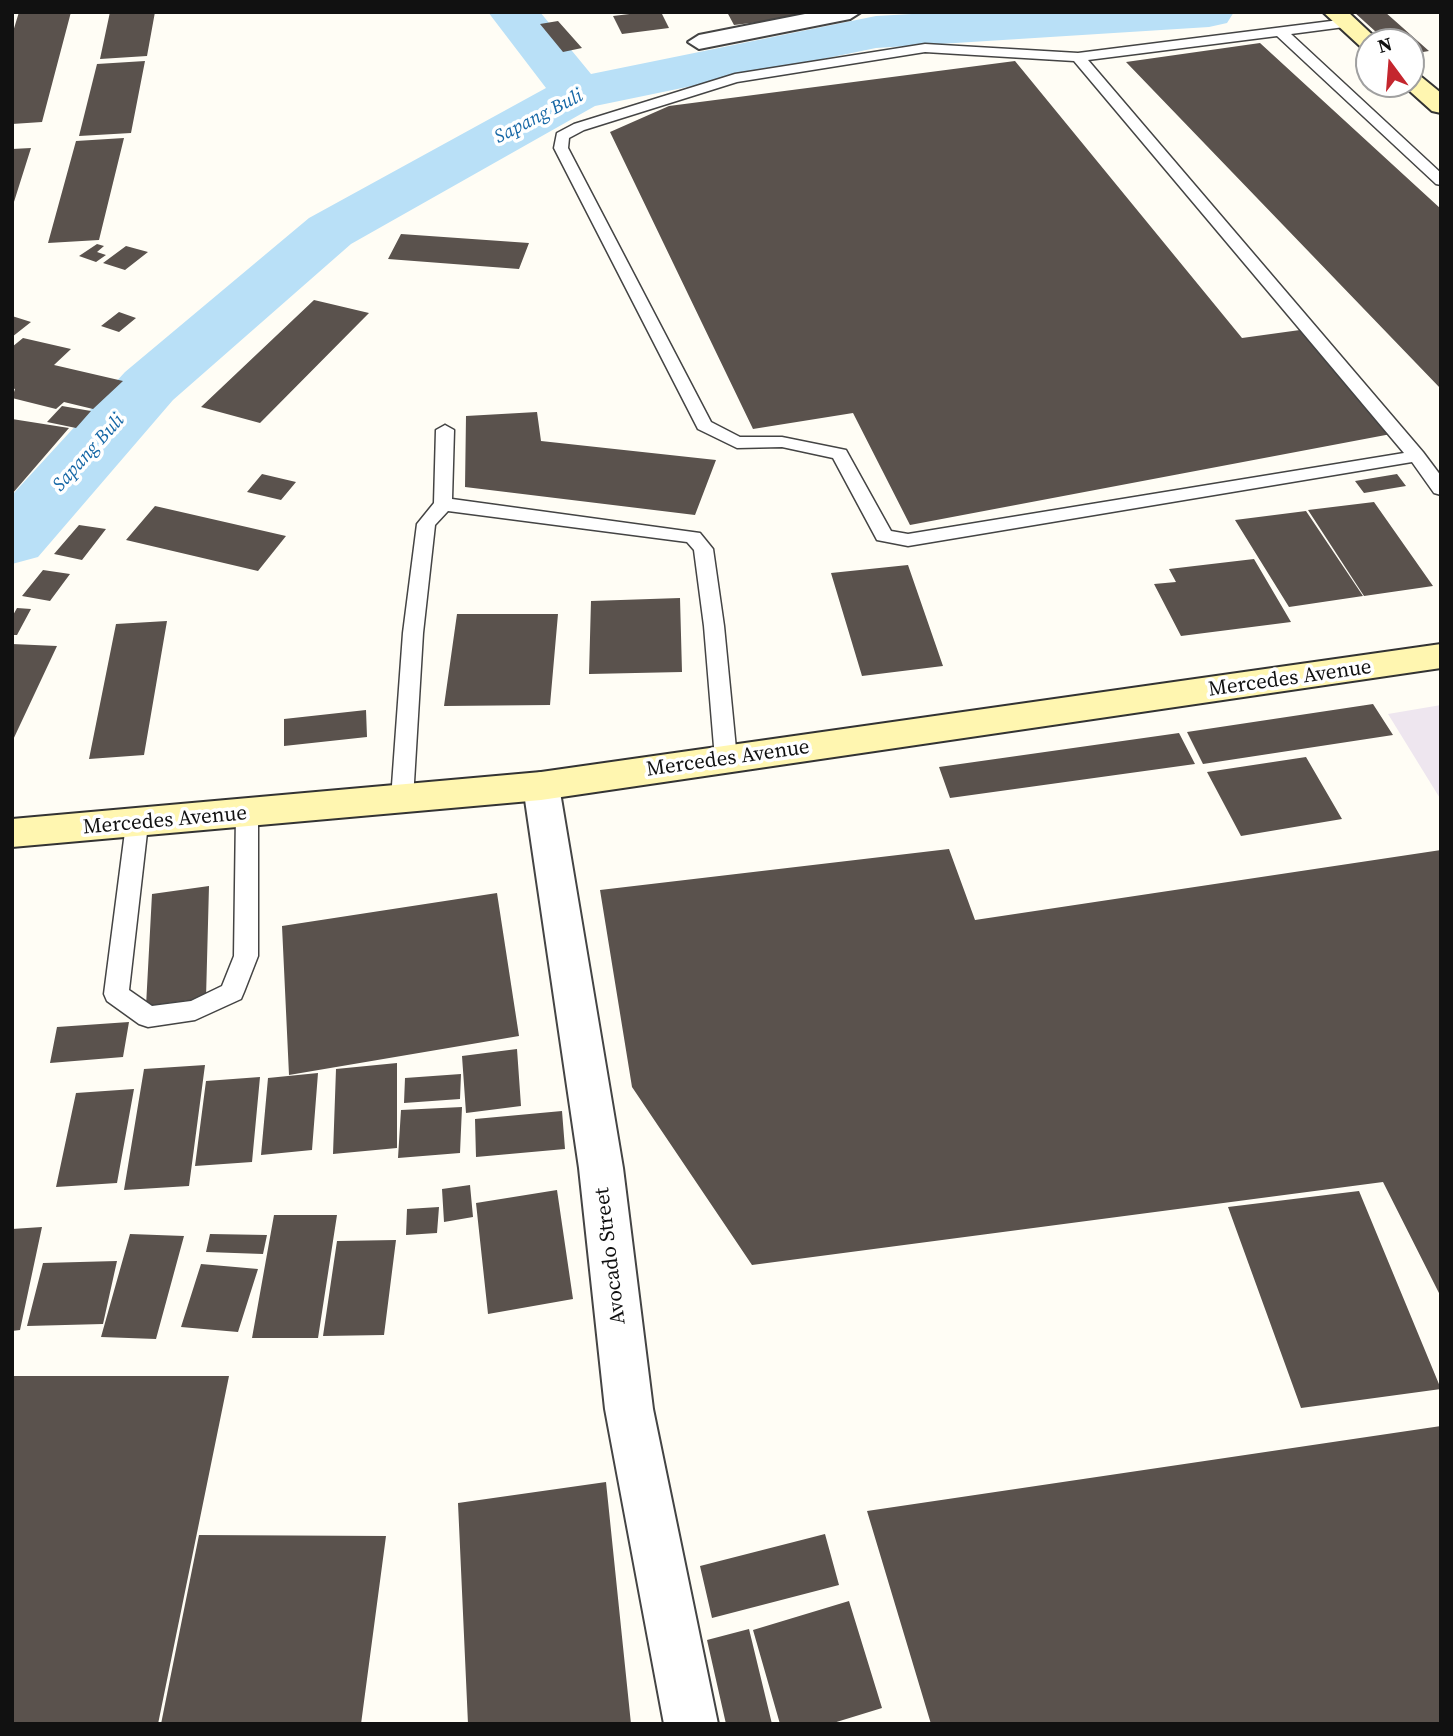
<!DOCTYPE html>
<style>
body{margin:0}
#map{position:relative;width:1453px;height:1736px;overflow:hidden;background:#fffdf5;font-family:"Source Serif 4",serif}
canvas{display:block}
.frame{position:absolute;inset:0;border:14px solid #111;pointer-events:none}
.north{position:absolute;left:1355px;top:28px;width:70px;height:70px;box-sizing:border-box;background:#fff;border:2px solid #a0a0a0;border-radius:50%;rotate:344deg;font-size:19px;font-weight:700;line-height:28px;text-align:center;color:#111}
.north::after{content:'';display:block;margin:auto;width:24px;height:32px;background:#c4262e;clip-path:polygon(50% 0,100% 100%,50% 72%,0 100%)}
</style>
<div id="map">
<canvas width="1453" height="1736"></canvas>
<div class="frame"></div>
<div class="north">N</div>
</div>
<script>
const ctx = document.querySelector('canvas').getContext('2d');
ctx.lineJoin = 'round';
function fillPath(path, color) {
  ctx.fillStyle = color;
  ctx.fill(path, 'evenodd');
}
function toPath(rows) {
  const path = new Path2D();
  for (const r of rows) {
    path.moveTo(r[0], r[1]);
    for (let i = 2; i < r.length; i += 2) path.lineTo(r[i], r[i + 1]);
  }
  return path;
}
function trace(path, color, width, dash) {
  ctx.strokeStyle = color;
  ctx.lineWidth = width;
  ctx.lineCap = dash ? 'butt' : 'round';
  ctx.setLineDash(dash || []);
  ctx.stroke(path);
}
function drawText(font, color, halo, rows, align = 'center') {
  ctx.font = font + ' "Source Serif 4",serif';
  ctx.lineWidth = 7;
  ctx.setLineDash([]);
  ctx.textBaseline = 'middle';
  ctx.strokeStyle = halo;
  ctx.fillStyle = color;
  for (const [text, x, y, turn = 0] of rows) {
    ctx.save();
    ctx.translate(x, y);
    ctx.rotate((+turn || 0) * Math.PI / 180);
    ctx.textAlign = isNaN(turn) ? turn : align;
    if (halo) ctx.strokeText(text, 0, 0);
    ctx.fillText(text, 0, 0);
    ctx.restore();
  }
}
fillPath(toPath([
 [1441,705,1441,800,1388,714]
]), '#eee6ef');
fillPath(toPath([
 [488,12,540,12,591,74,876,16,948,12,1234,12,1227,23,1209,27,876,48,595,106,351,244,173,400,38,557,12,564,12,495,125,372,309,218,546,88,488,12]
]), '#b9e0f7');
fillPath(toPath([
 [19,12,71,12,42,122,12,124,12,35],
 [110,12,155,12,147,56,100,59],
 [646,12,661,12,669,28,622,34,613,16],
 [727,12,799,12,802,17,734,25],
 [1354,12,1385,12,1429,51,1411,54,1411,42,1387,42],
 [558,21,582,48,563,52,540,24],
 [1260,43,1441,209,1441,389,1126,62],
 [145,61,131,133,79,136,97,64],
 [1015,61,1242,338,1300,330,1391,434,910,525,853,413,753,429,610,132,669,106],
 [124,138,99,240,48,243,76,141],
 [31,148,13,205,12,205,12,149],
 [401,234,529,243,519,269,388,259],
 [97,244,104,246,97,252,106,255,96,262,79,256],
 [126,246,148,252,125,270,103,263],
 [314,300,369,313,260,423,201,407],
 [119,312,136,318,119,332,101,326],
 [12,316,31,322,12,337],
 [23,338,71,349,54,365,123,381,93,409,64,402,56,409,12,398,15,389,12,388,12,347],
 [62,406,91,411,76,428,47,422],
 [537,412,541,441,716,460,695,515,465,487,466,416],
 [12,419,69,428,12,494],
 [262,474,296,482,281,500,247,492],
 [1397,474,1406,486,1364,493,1355,481],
 [1374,502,1433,586,1364,596,1308,510],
 [155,506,286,536,258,571,126,540],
 [1306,511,1363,596,1289,607,1235,520],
 [79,525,106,529,82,560,54,554],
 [1254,559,1291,622,1181,636,1154,584,1176,582,1169,569],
 [908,565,943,666,862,676,831,573],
 [43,570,70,574,50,601,22,596],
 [680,598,682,672,589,674,591,601],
 [17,608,31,609,17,635,12,635,12,617],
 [457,614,558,614,550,705,444,706],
 [167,621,144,755,89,759,116,624],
 [12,644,57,646,12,742],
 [1373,704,1393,735,1203,764,1187,732],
 [366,710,367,737,284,746,284,719],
 [1179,733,1195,764,950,798,939,767],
 [1306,757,1342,819,1241,836,1207,772],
 [949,849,975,920,1441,850,1441,1297,1383,1182,752,1265,632,1087,600,890],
 [209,886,206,998,146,1006,152,894],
 [497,893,519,1036,289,1075,282,926],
 [129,1022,123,1057,50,1063,57,1027],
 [517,1049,521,1106,466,1113,462,1056],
 [397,1063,397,1148,333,1154,336,1069],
 [205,1065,189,1186,124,1190,144,1069],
 [318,1073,312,1150,261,1155,268,1078],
 [461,1074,460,1099,404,1103,405,1078],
 [260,1077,252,1162,195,1166,206,1081],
 [134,1089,117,1183,56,1187,76,1093],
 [462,1107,460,1153,398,1158,401,1110],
 [562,1111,565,1149,476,1157,475,1119],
 [470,1185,473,1217,444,1222,442,1189],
 [557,1190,573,1299,488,1314,476,1203],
 [1359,1191,1441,1389,1301,1408,1228,1207],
 [439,1207,437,1233,406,1235,407,1209],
 [274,1215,337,1215,318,1338,252,1338],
 [42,1227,20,1330,12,1331,12,1229],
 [130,1234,184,1236,156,1339,101,1337],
 [210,1234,267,1235,263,1254,206,1252],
 [396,1240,384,1335,323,1336,337,1241],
 [117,1261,103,1324,27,1326,43,1263],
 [201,1264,258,1269,238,1332,181,1327],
 [12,1376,229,1376,158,1724,12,1724],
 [1441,1426,1441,1724,931,1724,867,1511],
 [606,1482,631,1724,468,1724,458,1503],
 [825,1534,839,1585,712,1618,700,1566],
 [199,1535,386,1536,361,1724,161,1724],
 [849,1601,882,1708,830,1724,780,1724,753,1630],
 [749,1629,772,1724,726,1724,707,1640]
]), '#5a524d');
const lane = toPath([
 [1347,19,1354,23,1352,26,1291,34,1441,173,1441,185,1436,184,1277,36,1088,60,1423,452,1441,476,1441,495,1434,493,1412,462,908,546,877,540,833,458,782,447,737,448,698,429,554,148,557,133,574,124,735,74,925,44,1078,53,1347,19],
 [925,52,1074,61,1404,453,908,534,891,531,846,450,782,437,740,437,711,422,568,148,569,138,584,130,737,82,925,52],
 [445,425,454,430,452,499,700,533,713,549,724,626,737,759,734,765,718,765,715,759,704,626,694,550,687,542,448,511,435,525,423,633,413,799,410,805,402,807,394,805,391,799,403,633,417,524,434,503,436,430,445,425],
 [247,806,255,808,258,814,258,956,244,992,241,999,195,1020,148,1027,139,1024,107,1001,104,994,126,824,129,818,137,816,145,818,148,824,129,990,152,1006,191,1001,222,986,234,956,236,814,239,808,247,806]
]);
const street = toPath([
 [815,12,861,12,850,19,699,49,688,42,699,35,815,12],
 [541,772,554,776,559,786,623,1168,653,1409,718,1724,664,1724,605,1409,579,1168,523,786,528,776,541,772]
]);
const secondary = toPath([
 [1323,12,1348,12,1380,42,1369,42,1369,49,1361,47,1323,12],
 [1411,73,1419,75,1441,93,1441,113,1432,111,1403,85,1411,84,1411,73],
 [1441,644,1441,668,541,800,12,847,12,819,541,772,1441,644]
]);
trace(lane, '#444', 3);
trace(street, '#444', 4);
trace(secondary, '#333', 4);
fillPath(lane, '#fff');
fillPath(street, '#fff');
fillPath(secondary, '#fff6b0');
drawText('italic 19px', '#1768a6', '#fff', [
 ["Sapang Buli",539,117,-27],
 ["Sapang Buli",89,453,-48]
]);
drawText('21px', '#111', '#fff', [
 ["Mercedes Avenue",1290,679,-8],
 ["Mercedes Avenue",728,759,-8],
 ["Mercedes Avenue",165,821,-5],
 ["Avocado Street",611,1256,-97]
]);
</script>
